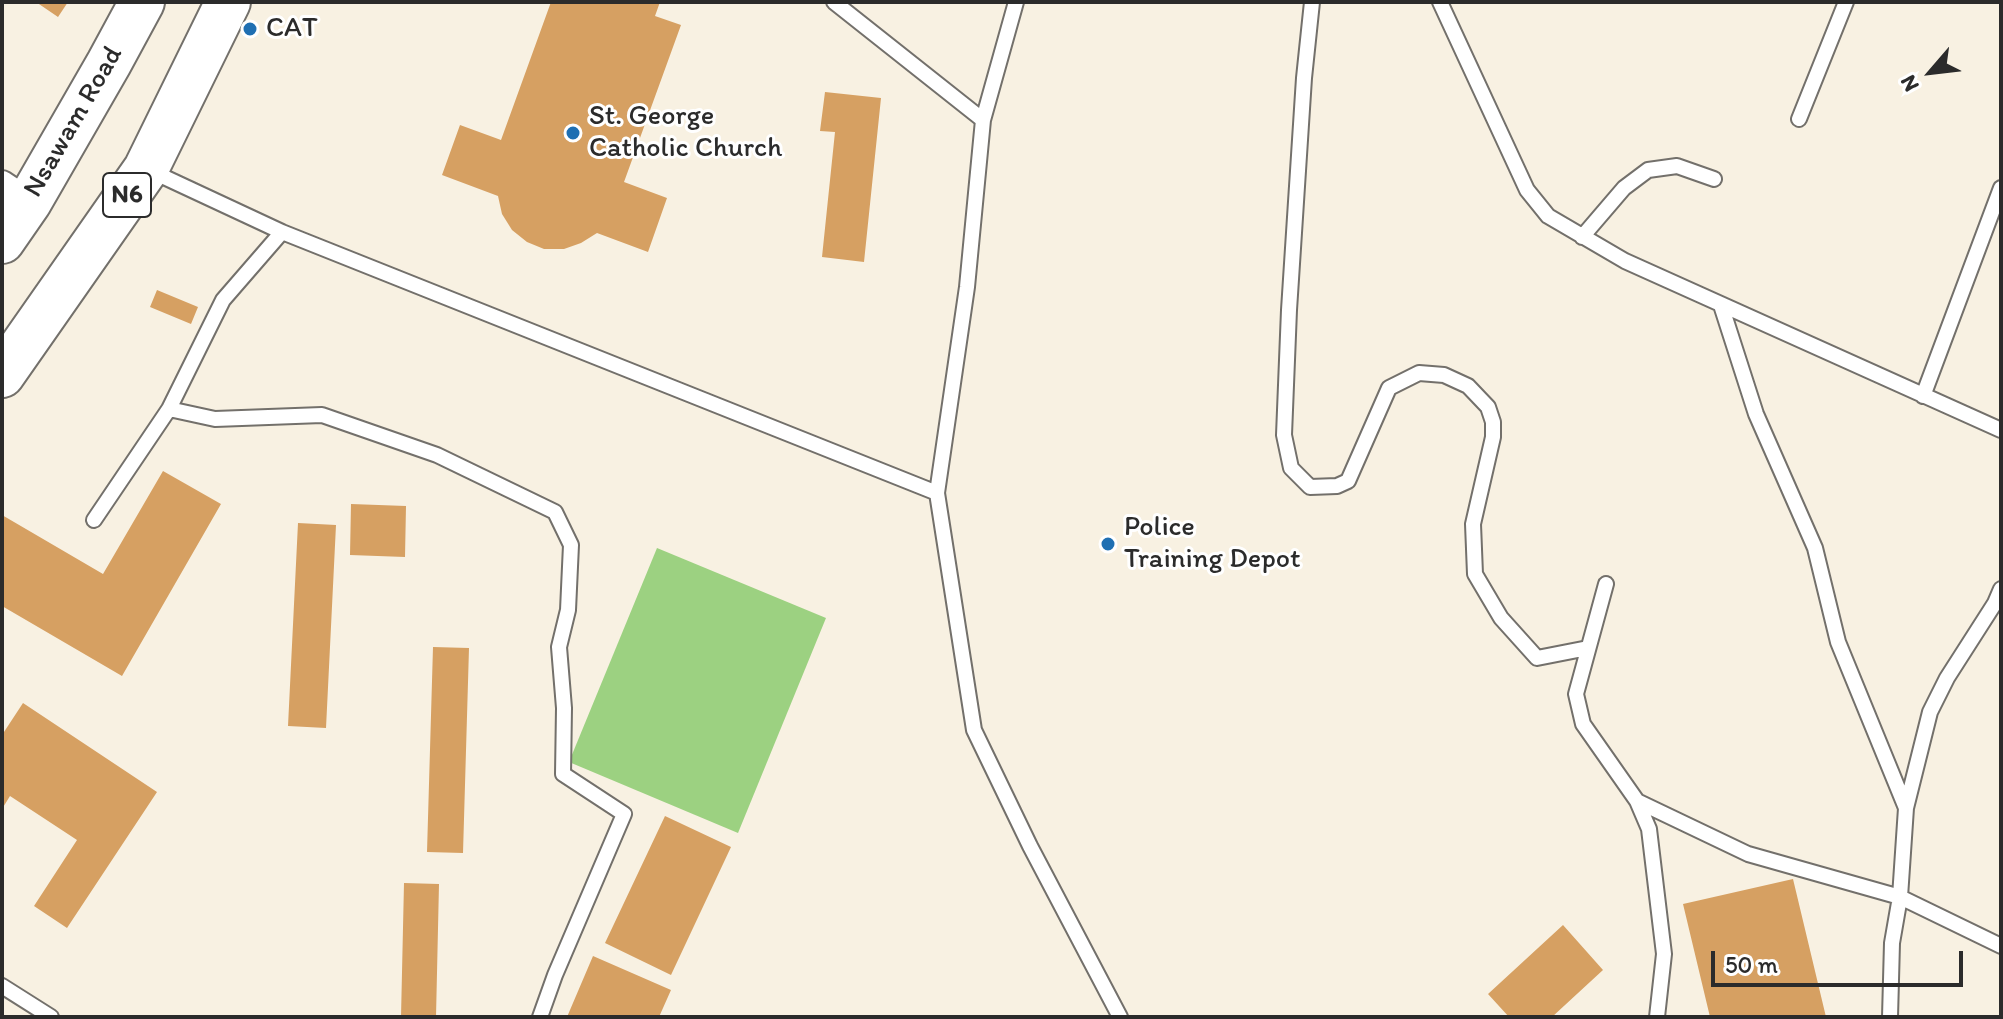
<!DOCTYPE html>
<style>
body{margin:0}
#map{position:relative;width:2003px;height:1019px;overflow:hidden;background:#f8f1e2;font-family:Itim,sans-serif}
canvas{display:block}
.frame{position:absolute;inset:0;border:4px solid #2b2b2b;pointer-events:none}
.north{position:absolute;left:1891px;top:32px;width:80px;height:80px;-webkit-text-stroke:6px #fff;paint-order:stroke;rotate:242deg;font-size:22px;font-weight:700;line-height:32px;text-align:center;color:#2b2b2b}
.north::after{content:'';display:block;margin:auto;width:28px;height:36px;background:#2b2b2b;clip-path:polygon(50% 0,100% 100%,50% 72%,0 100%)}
.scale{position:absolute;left:1711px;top:951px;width:252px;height:36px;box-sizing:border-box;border:4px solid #2b2b2b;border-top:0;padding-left:10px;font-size:24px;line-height:28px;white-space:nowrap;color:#2b2b2b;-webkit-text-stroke:6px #fff;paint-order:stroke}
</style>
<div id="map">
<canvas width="2003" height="1019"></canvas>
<div class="frame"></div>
<div class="north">N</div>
<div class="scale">50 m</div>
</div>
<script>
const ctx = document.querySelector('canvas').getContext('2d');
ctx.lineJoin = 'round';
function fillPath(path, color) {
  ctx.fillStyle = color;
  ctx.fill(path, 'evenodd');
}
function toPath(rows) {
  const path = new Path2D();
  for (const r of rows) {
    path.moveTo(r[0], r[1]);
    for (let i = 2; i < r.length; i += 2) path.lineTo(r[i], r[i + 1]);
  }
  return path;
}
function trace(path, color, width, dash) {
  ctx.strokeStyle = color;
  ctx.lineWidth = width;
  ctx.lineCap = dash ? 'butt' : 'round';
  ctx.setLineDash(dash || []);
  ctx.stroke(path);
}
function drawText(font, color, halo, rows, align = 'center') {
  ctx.font = font + ' Itim,sans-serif';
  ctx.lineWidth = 6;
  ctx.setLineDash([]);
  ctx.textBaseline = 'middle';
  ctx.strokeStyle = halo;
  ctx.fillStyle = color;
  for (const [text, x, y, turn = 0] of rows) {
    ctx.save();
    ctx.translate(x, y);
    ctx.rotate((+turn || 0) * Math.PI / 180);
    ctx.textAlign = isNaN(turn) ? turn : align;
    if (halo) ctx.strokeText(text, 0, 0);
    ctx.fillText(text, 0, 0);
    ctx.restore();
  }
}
fillPath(toPath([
 [657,548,826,618,738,833,569,762]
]), '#9cd181');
fillPath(toPath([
 [36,2,68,2,58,17],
 [551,2,660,2,655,16,681,25,624,182,667,198,648,252,597,233,581,243,564,249,544,249,527,242,512,230,502,214,498,196,442,175,460,125,501,140],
 [825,92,881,98,864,262,822,257,835,132,820,131],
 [157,290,198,307,191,324,150,307],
 [163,471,221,504,122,676,2,606,2,515,103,574],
 [351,504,406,506,405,557,350,555],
 [298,523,336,525,326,728,288,726],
 [433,647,469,648,463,853,427,852],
 [23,703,157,792,67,928,34,906,77,840,10,796,2,809,2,735],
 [665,816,731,847,671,975,605,943],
 [1793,879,1826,1017,1710,1017,1683,904],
 [404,883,439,884,436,1017,401,1017],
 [1563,925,1603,970,1552,1017,1509,1017,1488,994],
 [593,956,671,990,659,1017,567,1017]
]), '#d6a062');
const service = toPath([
 [834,2,983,120],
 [1016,2,983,120,967,287,937,493,974,730,1030,846,1120,1017],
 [1312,2,1304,78,1289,310,1284,435,1291,468,1310,487,1337,486,1348,481,1389,388,1419,373,1444,375,1468,386,1488,407,1493,422,1493,437,1473,524,1475,574,1501,618,1537,658,1588,648],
 [1440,2,1527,190,1548,216,1625,261,2001,430],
 [1799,119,1846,2],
 [149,170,282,232,937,493],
 [1582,237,1624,188,1648,170,1677,166,1714,179],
 [1721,305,1756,414,1815,548,1838,642,1906,808],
 [1923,396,2001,188],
 [169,409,223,300,282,232],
 [94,520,169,409,215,419,322,415,437,455,555,512,571,545,568,610,559,647,564,708,563,774,624,814,555,975,540,1017],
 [1606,584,1576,694,1583,724,1637,801,1649,829,1664,954,1657,1017],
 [1637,801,1748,854,1900,897,2001,946],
 [2,986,51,1017],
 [1890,1017,1892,943,1900,897,1906,808,1930,712,1947,678,1995,603,2001,589]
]);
const minor = toPath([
 [2,184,29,202]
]);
const trunk = toPath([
 [2,241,29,202,109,63,142,2],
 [2,375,146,169,228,2]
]);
trace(service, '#73706b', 18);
trace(minor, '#73706b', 30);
trace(trunk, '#73706b', 48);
trace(service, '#fff', 14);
trace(minor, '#fff', 26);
trace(trunk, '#fff', 44);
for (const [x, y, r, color] of [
 [250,29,8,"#1f6fb2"],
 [573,133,8,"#1f6fb2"],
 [1108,544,8,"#1f6fb2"]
]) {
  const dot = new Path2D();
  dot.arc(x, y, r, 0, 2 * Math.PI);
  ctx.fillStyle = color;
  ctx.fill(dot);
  trace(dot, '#fff', 3);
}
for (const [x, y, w] of [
 [127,195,48]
]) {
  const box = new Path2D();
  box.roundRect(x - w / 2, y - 22, w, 44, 6);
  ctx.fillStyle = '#fff';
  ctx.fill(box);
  trace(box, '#2b2b2b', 2);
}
drawText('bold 26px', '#2b2b2b', null, [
 ["N6",127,195]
]);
drawText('28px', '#2b2b2b', '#fff', [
 ["CAT",266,29],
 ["St. George",589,117],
 ["Catholic Church",589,149],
 ["Police",1124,528],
 ["Training Depot",1124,560]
], 'left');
drawText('28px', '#2b2b2b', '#fff', [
 ["Nsawam Road",74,122,-60]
]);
</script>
